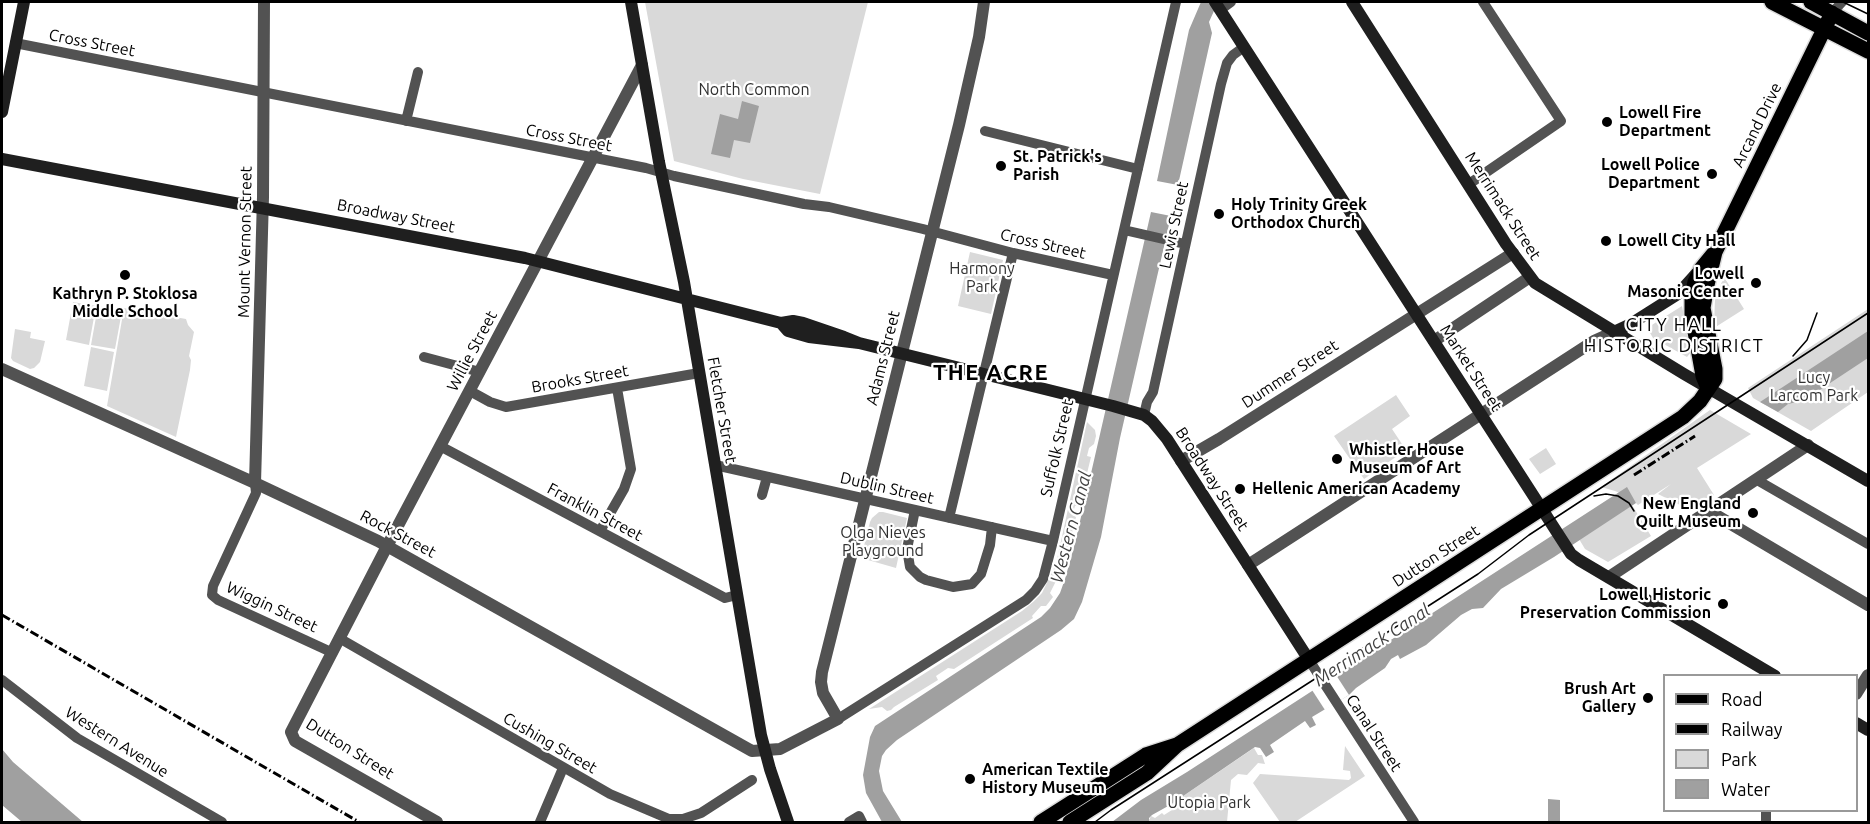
<!DOCTYPE html>
<style>
body{margin:0}
#map{position:relative;width:1870px;height:824px;overflow:hidden;background:#fff;font-family:Ubuntu,sans-serif}
canvas{display:block}
.frame{position:absolute;inset:0;border:3px solid #000;pointer-events:none}
.legend{position:absolute;left:1663px;top:674px;width:195px;height:138px;box-sizing:border-box;background:#fff;border:2px solid #999;margin:0;padding:8px 10px;list-style:none;font-size:18px;color:#000}
.legend li{display:flex;align-items:center;gap:12px;height:30px}
.legend b{width:30px;border:2px solid #999}
</style>
<div id="map">
<canvas width="1870" height="824"></canvas>
<div class="frame"></div>
<ul class="legend">
<li><b style="height:8px;background:#000"></b>Road</li>
<li><b style="height:8px;background:#000"></b>Railway</li>
<li><b style="height:16px;background:#d9d9d9"></b>Park</li>
<li><b style="height:16px;background:#a0a0a0"></b>Water</li>
</ul>
</div>
<script>
const ctx = document.querySelector('canvas').getContext('2d');
ctx.lineJoin = 'round';
function fillPath(path, color) {
  ctx.fillStyle = color;
  ctx.fill(path, 'evenodd');
}
function toPath(rows) {
  const path = new Path2D();
  for (const r of rows) {
    path.moveTo(r[0], r[1]);
    for (let i = 2; i < r.length; i += 2) path.lineTo(r[i], r[i + 1]);
  }
  return path;
}
function trace(path, color, width, dash) {
  ctx.strokeStyle = color;
  ctx.lineWidth = width;
  ctx.lineCap = dash ? 'butt' : 'round';
  ctx.setLineDash(dash || []);
  ctx.stroke(path);
}
function drawText(font, color, halo, rows, align = 'center') {
  ctx.font = font + ' Ubuntu,sans-serif';
  ctx.lineWidth = 4.5;
  ctx.setLineDash([]);
  ctx.textBaseline = 'middle';
  ctx.strokeStyle = halo;
  ctx.fillStyle = color;
  for (const [text, x, y, turn = 0] of rows) {
    ctx.save();
    ctx.translate(x, y);
    ctx.rotate((+turn || 0) * Math.PI / 180);
    ctx.textAlign = isNaN(turn) ? turn : align;
    if (halo) ctx.strokeText(text, 0, 0);
    ctx.fillText(text, 0, 0);
    ctx.restore();
  }
}
fillPath(toPath([
 [645,2,868,2,820,194,743,179,674,161],
 [970,252,1003,260,991,314,958,306],
 [1724,277,1744,309,1714,328,1715,298],
 [73,302,96,306,89,345,66,340],
 [98,306,122,311,115,349,91,345],
 [1682,306,1691,352,1687,357,1653,338,1647,328],
 [124,308,186,319,188,325,194,332,189,356,191,360,190,370,176,437,107,406],
 [1868,309,1868,392,1811,431,1753,398,1748,388],
 [15,329,31,332,30,338,45,341,40,362,34,368,30,369,13,361,11,358],
 [91,347,114,352,107,391,84,386],
 [1396,395,1410,416,1392,429,1406,450,1364,479,1334,436],
 [1710,410,1751,434,1697,468,1714,495,1692,510,1685,510,1682,506,1658,494,1671,484,1638,505,1631,498,1615,491,1601,487],
 [1087,422,1095,430,1096,436,1094,444,1089,448,1087,456,1091,457,1079,506,1075,506,1072,515,1076,517,1067,554,1063,555,1060,569,1063,572,1060,581,1056,581,1050,593,1053,597,1046,606,1041,606,1032,616,1033,618,954,669,948,668,936,676,938,680,894,707,891,710,887,711,882,707,869,709,1022,611,1033,602,1042,593,1056,564],
 [1546,448,1556,464,1540,474,1529,459],
 [1632,505,1651,536,1608,562,1585,549,1579,539],
 [879,512,883,512,907,518,896,568,861,558,870,522,872,518],
 [1345,746,1365,776,1295,822,1280,822,1253,783,1260,774,1349,780,1351,778,1350,771,1343,770],
 [1254,748,1258,755,1262,755,1265,764,1258,763,1247,775,1238,774,1231,780,1227,822,1148,822,1151,816,1155,818,1162,813,1164,815,1172,810,1170,805]
]), '#d9d9d9');
fillPath(toPath([
 [1201,2,1218,2,1209,22,1212,33,1178,185,1157,181,1189,30],
 [742,101,759,106,750,143,734,140,730,158,711,154,720,114,738,119],
 [1151,212,1171,216,1120,438,1101,537,1082,602,1074,619,1061,630,897,740,886,750,882,756,879,771,883,791,902,822,882,822,866,793,863,775,870,737,875,726,1041,617,1050,608,1060,593,1065,579,1075,543],
 [1868,331,1868,358,1812,395,1801,401,1788,404,1778,412,1760,402],
 [1627,487,1636,503,1554,557,1501,589,1483,608,1472,609,1461,615,1426,645,1400,659,1398,655,1391,659,1385,668,1356,688,1349,695,1312,717,1316,725,1310,728,1305,721,1270,745,1274,752,1266,757,1260,748,1255,747,1170,805,1152,815,1149,818,1149,822,1112,822,1141,800,1187,772],
 [2,749,13,762,83,822,22,822,2,805],
 [1548,799,1560,800,1560,822,1548,822]
]), '#a0a0a0');
fillPath(toPath([
 [1336,675,1349,695,1325,710,1312,690]
]), '#fff');
const primary = toPath([
 [1772,2,1868,51],
 [1811,2,1868,33],
 [1708,388,1703,376,1692,315,1692,295,1695,282,1701,269,1715,252,1832,13],
 [1041,822,1146,755,1177,745],
 [1070,822,1147,773,1177,745,1683,417,1700,401,1715,379,1715,369,1703,308,1707,285,1715,252]
]);
trace(primary, '#dbdbdb', 18);
trace(toPath([
 [1220,10,1231,2],
 [1832,13,1842,2],
 [15,43,646,168,674,176,804,204,829,207,923,229,1013,253,1113,275],
 [406,121,418,72],
 [985,131,1138,169],
 [1469,184,1561,121,1483,2],
 [1124,230,1185,244],
 [424,357,480,372],
 [470,391,490,402,506,407,699,373],
 [1144,415,1147,402,1153,392,1221,84,1227,63,1233,55,1244,47],
 [440,446,725,598,737,595],
 [715,465,1053,541],
 [1757,480,1868,544],
 [255,483,256,493,213,586,212,595,218,600,331,652],
 [762,495,767,477],
 [915,510,907,549,910,567,920,577,926,580,953,587,972,584,981,574,990,545,992,527],
 [949,518,1013,253],
 [600,531,624,489,631,469,617,388],
 [339,638,610,794,669,819,683,819,701,813,752,780],
 [1309,660,1414,822],
 [2,680,77,738,222,822],
 [838,719,1026,600,1035,591,1043,579,1053,541,1176,2],
 [540,822,563,768],
 [849,822,859,816,862,822],
 [1766,822,1766,810]
]), '#525252', 10);
trace(toPath([
 [1434,341,1530,277],
 [2,369,255,483,378,541,752,751,780,749,838,719,823,693,821,682,822,672,959,125,979,37,984,2],
 [1181,461,1219,439,1513,253],
 [255,483,263,197,264,2],
 [1709,511,1868,605],
 [1248,565,1594,341,1614,332],
 [1609,577,1808,445],
 [1856,694,1868,675],
 [437,822,295,741,291,732,384,552,642,65]
]), '#525252', 12);
trace(toPath([
 [631,2,659,162,684,282,761,735,770,769,788,822],
 [1215,2,1571,554,1579,560,1775,676],
 [1352,2,1506,244,1535,283,1684,374,1868,481],
 [2,112,24,2],
 [2,159,525,258,781,323,793,321,803,323,844,337,859,343],
 [781,323,788,331,809,337,859,343,1113,406,1144,415,1152,421,1167,439,1309,660],
 [1614,332,1629,325,1678,294,1696,274],
 [1856,723,1868,730]
]), '#1f1f1f', 12);
trace(primary, '#000', 15);
trace(toPath([
 [1843,2,1868,14],
 [1793,356,1807,340,1817,313],
 [1594,496,1606,494,1618,496,1629,503,1634,511],
 [1095,822,1111,810,1478,574,1529,535,1868,313]
]), '#000', 1.5);
trace(toPath([
 [1634,475,1695,436],
 [2,615,359,822]
]), '#000', 3, [9, 3, 1.5, 3]);
for (const [x, y, r, color] of [
 [1607,122,6,"#000"],
 [1001,166,6,"#000"],
 [1712,174,6,"#000"],
 [1219,214,6,"#000"],
 [1606,241,6,"#000"],
 [125,275,6,"#000"],
 [1756,283,6,"#000"],
 [1337,459,6,"#000"],
 [1240,489,6,"#000"],
 [1753,513,6,"#000"],
 [1723,604,6,"#000"],
 [1648,698,6,"#000"],
 [970,779,6,"#000"]
]) {
  const dot = new Path2D();
  dot.arc(x, y, r, 0, 2 * Math.PI);
  ctx.fillStyle = color;
  ctx.fill(dot);
  trace(dot, '#fff', 2);
}
drawText('16px', '#000', '#fff', [
 ["Cross Street",92,43,11],
 ["Arcand Drive",1757,125,-64],
 ["Cross Street",569,138,11],
 ["Merrimack Street",1503,206,57],
 ["Broadway Street",396,216,11],
 ["Lewis Street",1174,225,-78],
 ["Mount Vernon Street",245,242,-89],
 ["Cross Street",1043,244,13],
 ["Willie Street",472,351,-62],
 ["Adams Street",883,358,-76],
 ["Market Street",1471,368,57],
 ["Dummer Street",1290,374,-33],
 ["Brooks Street",580,379,-10],
 ["Fletcher Street",722,410,80],
 ["Suffolk Street",1057,448,-77],
 ["Broadway Street",1212,479,57],
 ["Dublin Street",887,488,13],
 ["Franklin Street",595,512,28],
 ["Rock Street",398,534,28],
 ["Dutton Street",1436,556,-33],
 ["Wiggin Street",272,607,25],
 ["Canal Street",1374,733,57],
 ["Western Avenue",117,742,32],
 ["Cushing Street",550,743,30],
 ["Dutton Street",350,749,32]
]);
drawText('16px', '#303030', '#fff', [
 ["North Common",754,90],
 ["Harmony",982,269],
 ["Park",982,287],
 ["Lucy",1814,378],
 ["Larcom Park",1814,396],
 ["Olga Nieves",883,533],
 ["Playground",883,551],
 ["Utopia Park",1209,803]
]);
drawText('bold 16px', '#000', '#fff', [
 ["Lowell Fire",1619,113],
 ["Department",1619,131],
 ["St. Patrick's",1013,157],
 ["Parish",1013,175],
 ["Lowell Police",1700,165,"right"],
 ["Department",1700,183,"right"],
 ["Holy Trinity Greek",1231,205],
 ["Orthodox Church",1231,223],
 ["Lowell City Hall",1618,241],
 ["Lowell",1744,274,"right"],
 ["Masonic Center",1744,292,"right"],
 ["Kathryn P. Stoklosa",125,294,"center"],
 ["Middle School",125,312,"center"],
 ["Whistler House",1349,450],
 ["Museum of Art",1349,468],
 ["Hellenic American Academy",1252,489],
 ["New England",1741,504,"right"],
 ["Quilt Museum",1741,522,"right"],
 ["Lowell Historic",1711,595,"right"],
 ["Preservation Commission",1711,613,"right"],
 ["Brush Art",1636,689,"right"],
 ["Gallery",1636,707,"right"],
 ["American Textile",982,770],
 ["History Museum",982,788]
], 'left');
ctx.letterSpacing = '1.5px';
drawText('18px', '#000', '#fff', [
 ["CITY HALL",1674,325],
 ["HISTORIC DISTRICT",1674,346]
]);
ctx.letterSpacing = '0px';
drawText('italic 18px', '#414141', '#fff', [
 ["Western Canal",1071,527,-75],
 ["Merrimack Canal",1372,645,-33]
]);
ctx.letterSpacing = '1.5px';
drawText('bold 22px', '#000', '#fff', [
 ["THE ACRE",991,373]
]);
ctx.letterSpacing = '0px';
</script>
